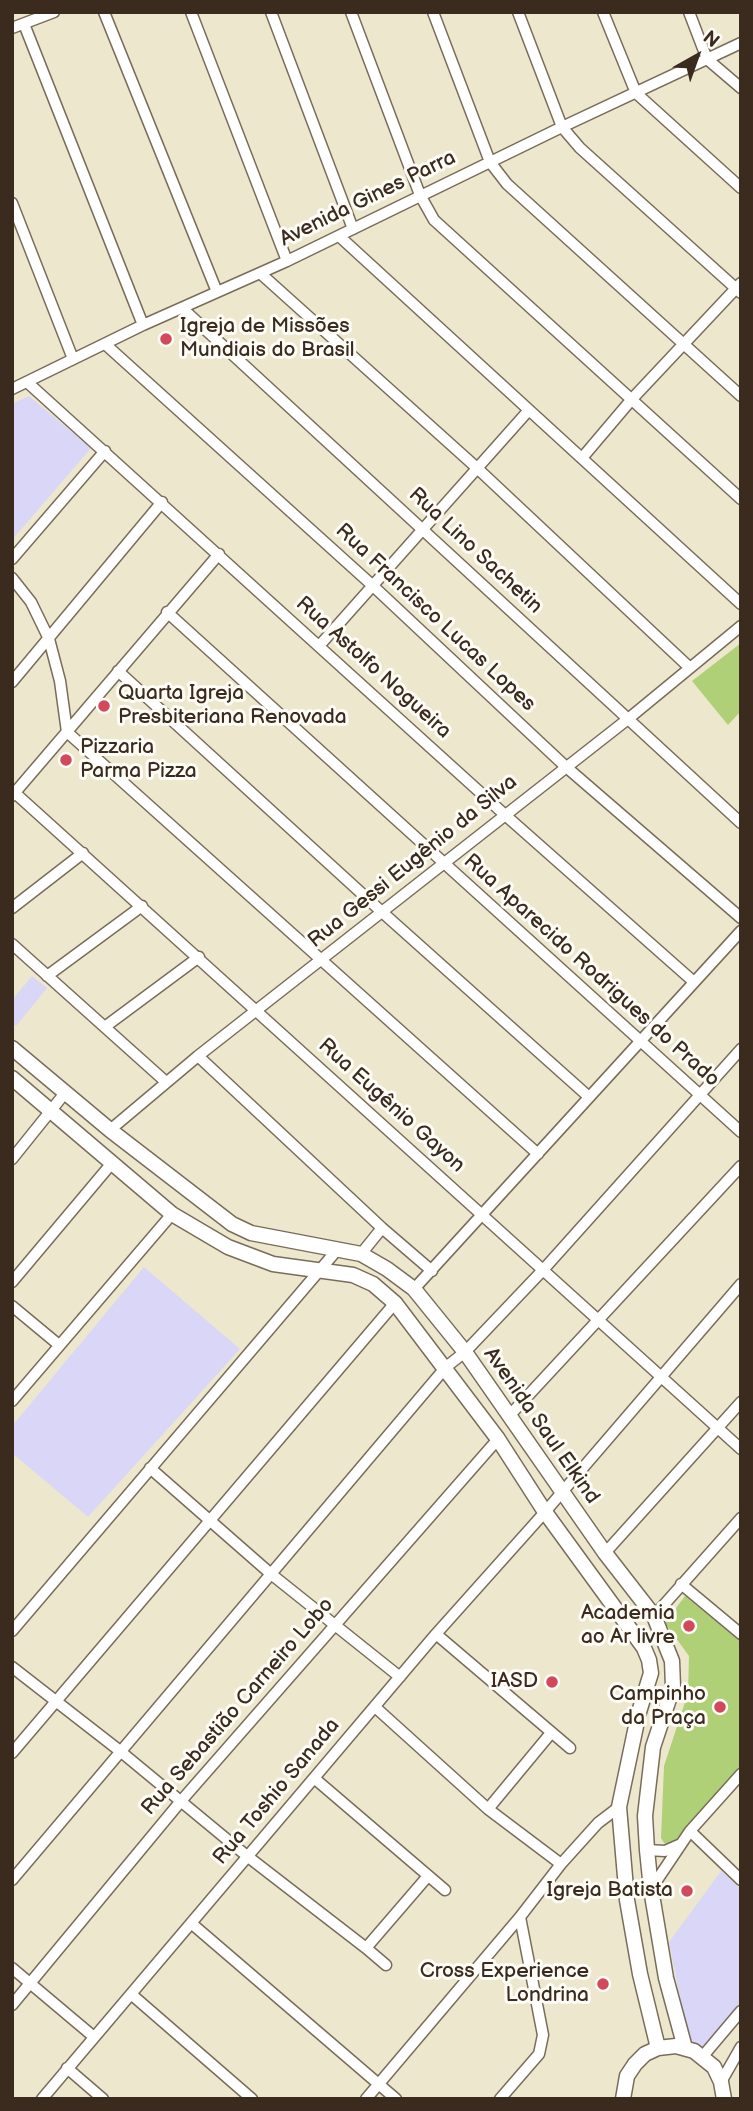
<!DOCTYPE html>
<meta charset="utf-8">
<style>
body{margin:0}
#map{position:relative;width:753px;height:2111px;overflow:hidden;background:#ede8cd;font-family:"Balsamiq Sans",sans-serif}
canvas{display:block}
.frame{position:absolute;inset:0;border:14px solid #3b2a1e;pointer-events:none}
.north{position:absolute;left:662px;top:21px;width:70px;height:70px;-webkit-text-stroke:5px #fdfcf7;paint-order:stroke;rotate:40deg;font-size:19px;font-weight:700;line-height:28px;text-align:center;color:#3b2a1e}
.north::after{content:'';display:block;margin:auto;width:24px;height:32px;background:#3b2a1e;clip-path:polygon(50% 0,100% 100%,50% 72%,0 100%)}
</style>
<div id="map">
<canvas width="753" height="2111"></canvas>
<div class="frame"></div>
<div class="north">N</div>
</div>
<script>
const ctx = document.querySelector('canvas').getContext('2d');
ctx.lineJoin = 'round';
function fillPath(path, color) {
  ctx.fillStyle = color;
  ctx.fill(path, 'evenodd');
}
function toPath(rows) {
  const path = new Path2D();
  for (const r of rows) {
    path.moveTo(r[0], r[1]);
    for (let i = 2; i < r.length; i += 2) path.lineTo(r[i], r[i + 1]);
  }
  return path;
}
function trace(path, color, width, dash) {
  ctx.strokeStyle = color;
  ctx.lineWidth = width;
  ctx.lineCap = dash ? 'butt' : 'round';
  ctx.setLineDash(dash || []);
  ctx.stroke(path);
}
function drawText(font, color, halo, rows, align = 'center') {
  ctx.font = font + ' "Balsamiq Sans",sans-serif';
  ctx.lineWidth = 6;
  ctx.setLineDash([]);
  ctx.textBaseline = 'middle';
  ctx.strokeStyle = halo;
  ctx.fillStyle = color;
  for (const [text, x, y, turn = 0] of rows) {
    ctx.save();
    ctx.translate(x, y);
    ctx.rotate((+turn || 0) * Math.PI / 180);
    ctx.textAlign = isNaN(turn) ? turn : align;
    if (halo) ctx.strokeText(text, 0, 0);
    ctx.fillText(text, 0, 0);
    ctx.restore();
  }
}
fillPath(toPath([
 [29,396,91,448,12,540,12,404],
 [32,976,47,988,16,1026,12,1023,12,1000],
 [144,1267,240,1349,88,1517,12,1453,12,1426],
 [721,1871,741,1889,741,2004,701,2051,689,2043,669,1942]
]), '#d9d6f7');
fillPath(toPath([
 [741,643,741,711,728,725,692,681],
 [685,1596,741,1642,741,1767,671,1846,664,1843,661,1838,664,1766,688,1693,689,1656,665,1623]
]), '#afd077');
const minor = toPath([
 [104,12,217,292],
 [191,12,287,261],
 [271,12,353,229],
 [351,12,420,195,434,220,741,499],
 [433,12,490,162,507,184,741,396],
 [518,12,562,127,580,148,741,293],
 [603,12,636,93,741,188],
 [689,12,707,59,741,88],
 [24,24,143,325],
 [12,28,54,12],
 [12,203,73,359],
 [339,236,741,604],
 [260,273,477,468,689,667],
 [182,308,741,823],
 [105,344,372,585,565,766,741,918],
 [27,382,504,814,694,982],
 [12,389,143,325,287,261,562,127,741,43],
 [582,458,632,399,741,283],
 [12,559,105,451],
 [12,578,31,602,49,639,60,681,67,732],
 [167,612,741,1132],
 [319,646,529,410],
 [118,671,382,912,589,1097],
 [12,682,162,502],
 [67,732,538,1154],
 [15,793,741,1449],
 [12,796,219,554],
 [12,908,83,853],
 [12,944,166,1082],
 [47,976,142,906],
 [106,1026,199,957],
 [198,1056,382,1228,432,1271],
 [110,1130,198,1056,628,719,741,626],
 [12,1159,65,1093],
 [361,1254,382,1228],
 [12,1282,112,1163],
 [414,1289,741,931],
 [12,1306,59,1345],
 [12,1401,172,1214],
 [510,1415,741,1166],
 [150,1468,271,1574,400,1677],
 [605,1553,741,1402],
 [681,1584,741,1634],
 [654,1616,741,1518],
 [12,1631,337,1250],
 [436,1634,570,1748],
 [12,1667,120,1751,247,1856,366,1948,386,1965],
 [375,1707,488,1809,561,1864],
 [12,1753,395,1303],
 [314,1778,445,1890],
 [488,1809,551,1733],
 [690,1831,741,1880],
 [647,1850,665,1851,681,1844],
 [12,1880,446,1367,465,1352,543,1270,741,1049],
 [651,1889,690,1831,741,1774],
 [191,1923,396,2099],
 [366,1948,428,1876],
 [12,1968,94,2037],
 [131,1994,252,2099],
 [12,2005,181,1801,498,1439],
 [703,2056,741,2011],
 [67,2068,103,2099],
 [721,2082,741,2047],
 [42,2099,436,1634,545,1512,741,1284],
 [366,2099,520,1917,561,1864,598,1823,619,1807],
 [500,2099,539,2054,543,2035,520,1917]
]);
const major = toPath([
 [12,1048,110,1130,232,1224,251,1233,361,1254,387,1269,414,1289,465,1352,605,1553,654,1616,672,1661,673,1687,653,1747,645,1816,647,1850,651,1889,666,1978,685,2048],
 [12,1078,172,1214,228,1247,273,1264,353,1275,373,1284,395,1303,498,1439,545,1512,644,1648,649,1660,651,1673,639,1712,619,1807,627,1900,640,1974,658,2048],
 [623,2099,627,2076,635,2064,645,2054,658,2048,676,2046,694,2051,714,2067,721,2082,724,2099]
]);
trace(minor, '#796c5b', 13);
trace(major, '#796c5b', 17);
trace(minor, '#fff', 10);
trace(major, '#fff', 14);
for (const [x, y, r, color] of [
 [166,339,7,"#d1495b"],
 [104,706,7,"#d1495b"],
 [66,760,7,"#d1495b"],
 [689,1626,7,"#d1495b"],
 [552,1682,7,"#d1495b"],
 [720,1707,7,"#d1495b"],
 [687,1891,7,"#d1495b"],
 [603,1984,7,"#d1495b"]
]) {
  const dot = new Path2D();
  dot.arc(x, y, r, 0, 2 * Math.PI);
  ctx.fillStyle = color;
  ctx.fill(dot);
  trace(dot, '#fdfcf7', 2.5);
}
drawText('21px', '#3b2a1e', '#fdfcf7', [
 ["Avenida Gines Parra",368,199,-26],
 ["Rua Lino Sachetin",475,551,43],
 ["Rua Francisco Lucas Lopes",435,618,43],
 ["Rua Astolfo Nogueira",373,668,42],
 ["Rua Gessi Eugênio da Silva",413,862,-39],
 ["Rua Aparecido Rodrigues do Prado",591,971,42],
 ["Rua Eugênio Gayon",391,1106,42],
 ["Avenida Saul Elkind",541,1426,55],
 ["Rua Sebastião Carneiro Lobo",238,1707,-49],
 ["Rua Toshio Sanada",277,1792,-50]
]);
drawText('21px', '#3b2a1e', '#fdfcf7', [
 ["Igreja de Missões",180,327,"left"],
 ["Mundiais do Brasil",180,351,"left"],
 ["Quarta Igreja",118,694,"left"],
 ["Presbiteriana Renovada",118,718,"left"],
 ["Pizzaria",80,748,"left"],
 ["Parma Pizza",80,772,"left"],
 ["Academia",675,1614],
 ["ao Ar livre",675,1638],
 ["IASD",538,1682],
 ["Campinho",706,1695],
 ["da Praça",706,1719],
 ["Igreja Batista",673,1891],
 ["Cross Experience",589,1972],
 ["Londrina",589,1996]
], 'right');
</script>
